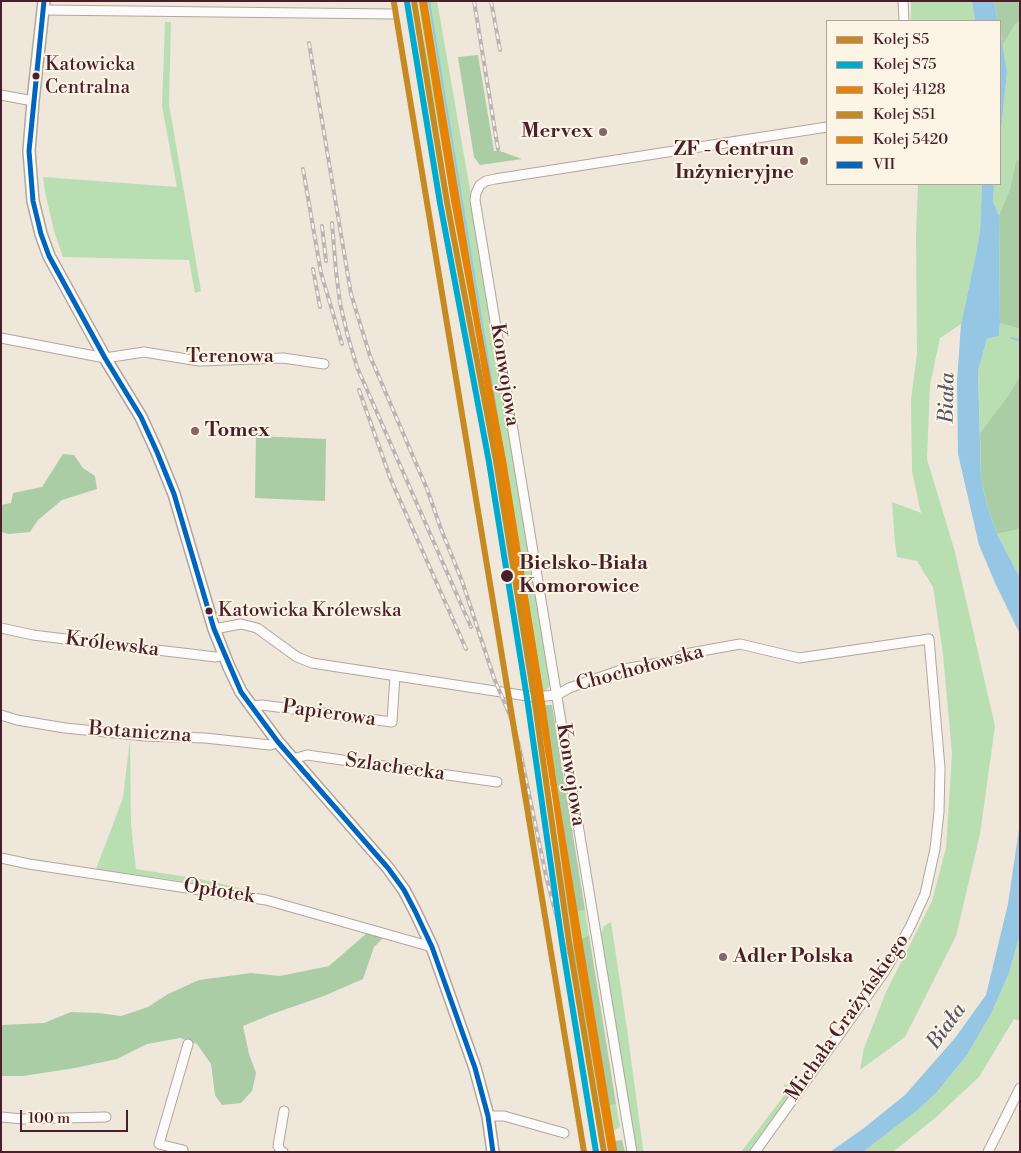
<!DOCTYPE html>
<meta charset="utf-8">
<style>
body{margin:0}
#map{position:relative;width:1021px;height:1153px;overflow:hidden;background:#efe7da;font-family:"Libre Bodoni",serif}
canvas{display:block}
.frame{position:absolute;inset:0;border:2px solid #4a1f2b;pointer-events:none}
.legend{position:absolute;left:826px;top:20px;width:175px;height:165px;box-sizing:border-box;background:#fcf5e5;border:1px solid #b59f9b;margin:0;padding:6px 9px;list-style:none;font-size:15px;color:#4a1f2b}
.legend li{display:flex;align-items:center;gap:10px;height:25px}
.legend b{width:25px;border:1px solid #b59f9b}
.scale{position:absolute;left:20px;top:1110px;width:108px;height:22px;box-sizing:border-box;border:2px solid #4a1f2b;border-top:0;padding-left:6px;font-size:15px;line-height:18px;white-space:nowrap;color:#4a1f2b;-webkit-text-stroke:4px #fcf5e5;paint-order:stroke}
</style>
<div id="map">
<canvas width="1021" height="1153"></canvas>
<div class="frame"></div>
<ul class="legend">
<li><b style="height:6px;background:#c68a23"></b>Kolej S5</li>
<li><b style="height:6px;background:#00a9ce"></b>Kolej S75</li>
<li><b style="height:6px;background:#e48306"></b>Kolej 4128</li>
<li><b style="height:6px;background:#c68a23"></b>Kolej S51</li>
<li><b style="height:6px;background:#e48306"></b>Kolej 5420</li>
<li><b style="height:6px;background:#0065bd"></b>VII</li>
</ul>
<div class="scale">100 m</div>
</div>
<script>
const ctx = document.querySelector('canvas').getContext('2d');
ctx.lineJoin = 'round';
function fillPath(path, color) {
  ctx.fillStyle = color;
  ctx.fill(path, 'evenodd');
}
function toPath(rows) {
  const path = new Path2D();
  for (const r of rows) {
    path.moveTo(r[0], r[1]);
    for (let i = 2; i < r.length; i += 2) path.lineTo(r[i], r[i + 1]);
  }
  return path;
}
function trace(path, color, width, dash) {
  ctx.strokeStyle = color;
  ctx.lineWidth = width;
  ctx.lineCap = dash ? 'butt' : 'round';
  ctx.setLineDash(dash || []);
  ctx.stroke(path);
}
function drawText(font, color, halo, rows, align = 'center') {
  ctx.font = font + ' "Libre Bodoni",serif';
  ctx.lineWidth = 4;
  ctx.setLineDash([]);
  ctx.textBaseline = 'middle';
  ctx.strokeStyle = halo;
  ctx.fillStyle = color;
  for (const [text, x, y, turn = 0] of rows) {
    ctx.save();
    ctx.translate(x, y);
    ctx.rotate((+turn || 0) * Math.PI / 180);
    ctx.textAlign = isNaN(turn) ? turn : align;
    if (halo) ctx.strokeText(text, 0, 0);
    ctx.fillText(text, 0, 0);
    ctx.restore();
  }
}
fillPath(toPath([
 [418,1,437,1,472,201,551,680,549,687,545,691,536,691,490,416,430,82],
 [911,1,972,1,975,21,911,21],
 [1020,21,1020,159,1016,161,1010,189,999,215,993,202,994,184,1000,184,1000,141,1007,72,1002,46,1015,23],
 [165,22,171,22,169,104,201,291,195,293,189,260,63,257,54,231,45,192,43,177,177,187,162,106],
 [918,184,982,184,980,231,976,254,961,324,940,338,930,385,927,459,955,552,995,726,980,834,956,936,905,1037,860,1070,864,1048,886,992,932,901,946,848,952,754,943,654,933,587,917,561,897,557,895,543,892,502,921,513,912,471,911,400,917,354,916,234],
 [1000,323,1020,329,1020,380,1018,380,1010,393,980,433,978,371,987,339,999,336],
 [1020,529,1020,578,997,534],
 [130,739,131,825,136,869,200,879,257,892,96,869,123,798],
 [585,910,589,935,572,944,568,913],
 [611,922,627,1029,643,1149,644,1152,636,1152,600,937,604,926],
 [1020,934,1020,1021,1014,1019,979,1077,935,1118,893,1152,863,1152,919,1109,937,1092,967,1055,991,1014,1009,973],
 [784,1084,787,1085,791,1095,752,1152,741,1152,786,1093],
 [616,1104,620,1127,612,1132,604,1133,600,1107]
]), '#b9deb2');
fillPath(toPath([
 [994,1,1017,1,1020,4,1020,21,1015,24,1002,46,1000,21,998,21],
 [478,55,494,151,500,151,522,159,480,165,474,157,458,57],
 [1020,159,1020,329,1000,323,999,215,1010,189,1016,161],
 [1018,379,1020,380,1020,529,997,534,986,502,981,477,980,433,1010,393],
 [256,436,326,439,325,501,255,498],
 [63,454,74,455,83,468,95,476,97,489,62,500,38,520,30,532,9,534,1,532,1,505,11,503,13,493,42,487],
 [540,705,552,705,585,910,568,913],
 [367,933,383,938,374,947,363,979,324,996,272,1014,243,1026,249,1054,256,1073,252,1091,241,1103,222,1105,215,1095,211,1064,197,1044,180,1038,147,1044,117,1059,75,1068,23,1076,1,1076,1,1025,44,1023,71,1012,98,1013,121,1016,148,1007,168,994,199,980,251,973,280,976,329,966],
 [589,935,616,1104,600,1107,572,944],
 [622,1140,625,1152,611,1152,610,1142]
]), '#aacda6');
fillPath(toPath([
 [972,1,994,1,998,21,975,21],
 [1000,31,1007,72,1000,141],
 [982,184,994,184,993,202,999,215,1000,323,999,336,987,339,978,371,981,477,986,502,997,534,1020,578,1020,634,996,585,979,545,958,454,957,382,961,324,976,254,980,231],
 [1020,822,1020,934,1009,973,991,1014,967,1055,937,1092,919,1109,863,1152,830,1152,864,1128,905,1095,955,1038,986,995,1008,904]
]), '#95c7e4');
trace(toPath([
 [429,1,542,690],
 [1011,338,1020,340],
 [544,704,569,900,578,936,598,1057]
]), '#95c7e4', 2);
const street = toPath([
 [903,1,904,21],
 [43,10,393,14],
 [1,95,33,101],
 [1,338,105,358,144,352,199,361,283,358,324,364],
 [1,628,33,635,98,643,216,657,224,655],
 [214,629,241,624,257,628,297,657,312,663,534,697,557,695,569,688,624,669,670,661,685,654,740,644,799,658,929,639,940,768,939,812,935,849,925,894,910,927,885,971,755,1152],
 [250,706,262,705,392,722,395,676],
 [1,715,17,720,65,728,145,736,205,738,270,745,278,742],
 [293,759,307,755,497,782],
 [1,858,29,864,266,900,432,947],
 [488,1116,504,1116,564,1133],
 [1,1117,23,1119,106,1117],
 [183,1152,183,1150,159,1144,188,1044],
 [283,1152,281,1151,278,1146,284,1111],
 [632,1152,475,200,476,193,480,185,486,181,495,179,827,127],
 [988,1152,1020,1088]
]);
const secondary = toPath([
 [44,1,33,101,29,151,33,201,41,234,49,256,105,358,141,417,157,452,174,494,214,629,229,667,241,692,278,742,388,868,404,890,415,911,432,947,475,1068,488,1116,493,1152]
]);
trace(street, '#b0a6a0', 11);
trace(secondary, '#b0a6a0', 14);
trace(street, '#fdfbf9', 9);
trace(secondary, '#fdfbf9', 11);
const rail = toPath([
 [474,1,498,149],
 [491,1,500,50],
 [309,43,351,294,370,356,427,489,441,529,462,581,494,678,513,723,520,750,546,876,566,953],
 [303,169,321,273,342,344],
 [332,223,336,271,340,303,348,337,357,367,471,627],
 [322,226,326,261],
 [313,269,320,307],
 [359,390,391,480,466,649]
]);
trace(rail, '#bab4b4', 4);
trace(rail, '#fcf5e5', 2, [5.5]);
trace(toPath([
 [44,1,29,151,33,201,41,234,49,256,105,358,141,417,157,452,174,494,214,629,241,692,278,742,388,868,404,890,415,911,432,947,475,1068,488,1116,493,1152]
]), '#0065bd', 5);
trace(toPath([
 [414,1,447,202,496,461,534,697,569,942,604,1152]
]), '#c68a23', 6);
trace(toPath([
 [407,2,440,203,489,462,527,698,562,943,596,1152]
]), '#00a9ce', 6);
trace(toPath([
 [422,1,454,201,503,460,541,696,576,941,611,1151]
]), '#e48306', 6);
trace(toPath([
 [394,3,584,1152]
]), '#c68a23', 6);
trace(toPath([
 [424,1,614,1150]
]), '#e48306', 6);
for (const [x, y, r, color] of [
 [36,76,4.5,"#4a1f2b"],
 [603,132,5,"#846568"],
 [804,161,5,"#846568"],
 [195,431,5,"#846568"],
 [507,576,7,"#4a1f2b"],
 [209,611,4.5,"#4a1f2b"],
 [723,957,5,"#846568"]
]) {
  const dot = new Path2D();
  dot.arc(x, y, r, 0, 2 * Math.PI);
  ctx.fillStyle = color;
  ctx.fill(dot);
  trace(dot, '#fcf5e5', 2);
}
drawText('19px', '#4a1f2b', '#fcf5e5', [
 ["Katowicka",45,65],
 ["Centralna",45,88],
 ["Katowicka Królewska",218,611]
], 'left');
drawText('bold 20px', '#4a1f2b', '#fcf5e5', [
 ["Mervex",593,132],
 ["ZF - Centrun",794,150],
 ["Inżynieryjne",794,173],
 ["Tomex",205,431,"left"],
 ["Adler Polska",733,957,"left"]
], 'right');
drawText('20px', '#4a1f2b', '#fcf5e5', [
 ["Terenowa",230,357],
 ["Konwojowa",504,375,81],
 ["Królewska",112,645,7],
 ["Chochołowska",640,669,-15],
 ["Papierowa",329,714,8],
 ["Botaniczna",140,733,4],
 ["Szlachecka",395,768,8],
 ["Konwojowa",570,775,81],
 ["Opłotek",219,892,9],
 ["Michała Grażyńskiego",848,1018,-55]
]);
drawText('bold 20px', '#4a1f2b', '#fcf5e5', [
 ["Bielsko-Biała",519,564],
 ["Komorowice",519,587]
], 'left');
drawText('italic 21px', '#57556d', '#fcf5e5', [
 ["Biała",948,398,-89],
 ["Biała",947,1027,-54]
]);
</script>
